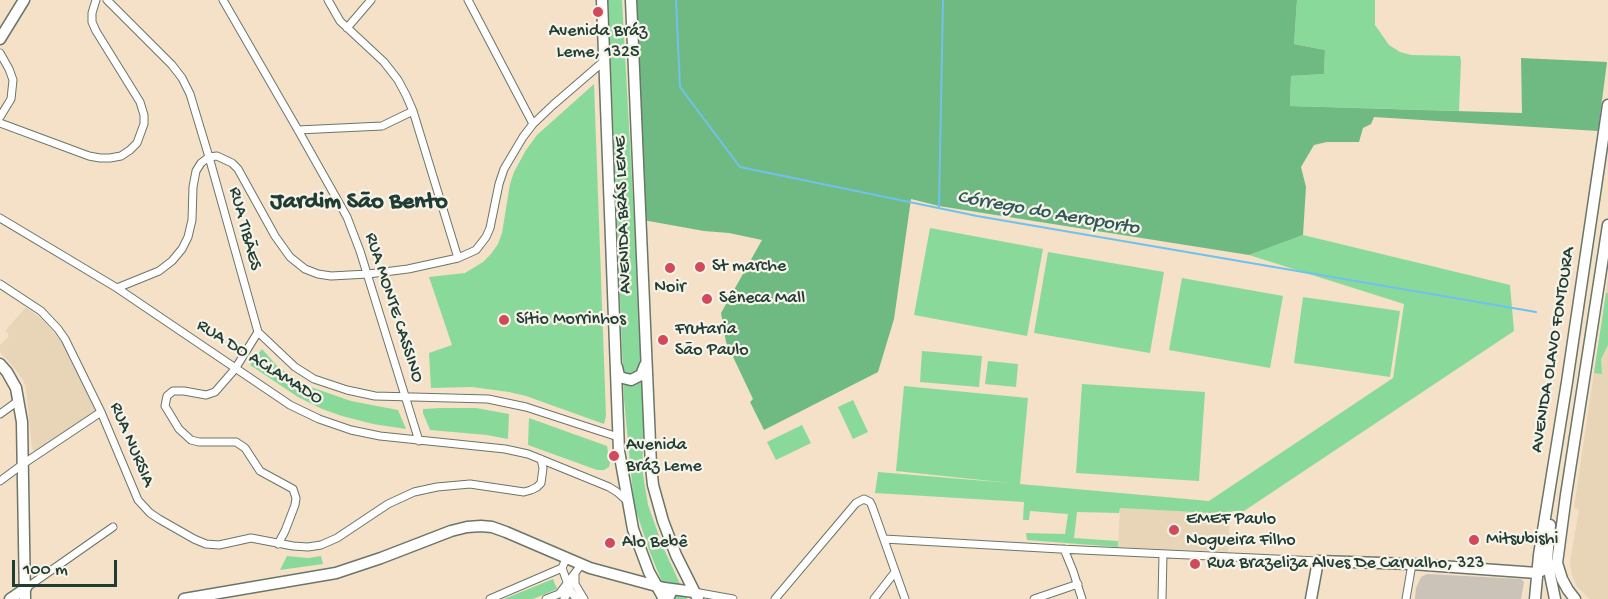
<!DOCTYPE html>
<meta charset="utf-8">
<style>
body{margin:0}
#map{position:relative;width:1608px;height:599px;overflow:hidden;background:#f5e0c8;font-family:"Gochi Hand",sans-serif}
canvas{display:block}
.scale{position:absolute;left:12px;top:560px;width:105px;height:27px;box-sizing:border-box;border:3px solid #1f3d34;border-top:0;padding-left:8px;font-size:18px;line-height:21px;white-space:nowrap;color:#1f3d34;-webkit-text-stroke:4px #f7f3e8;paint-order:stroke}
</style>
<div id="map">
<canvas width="1608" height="599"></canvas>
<div class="scale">100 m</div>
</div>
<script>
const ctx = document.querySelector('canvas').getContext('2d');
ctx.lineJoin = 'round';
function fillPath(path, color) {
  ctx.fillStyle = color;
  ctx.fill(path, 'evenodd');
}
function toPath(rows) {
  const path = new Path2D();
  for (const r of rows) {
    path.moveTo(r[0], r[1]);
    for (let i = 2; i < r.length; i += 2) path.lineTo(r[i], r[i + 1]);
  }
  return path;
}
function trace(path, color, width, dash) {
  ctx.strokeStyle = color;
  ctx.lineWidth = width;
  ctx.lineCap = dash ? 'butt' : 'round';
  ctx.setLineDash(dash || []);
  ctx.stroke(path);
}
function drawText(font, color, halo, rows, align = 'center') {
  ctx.font = font + ' "Gochi Hand",sans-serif';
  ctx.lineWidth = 4.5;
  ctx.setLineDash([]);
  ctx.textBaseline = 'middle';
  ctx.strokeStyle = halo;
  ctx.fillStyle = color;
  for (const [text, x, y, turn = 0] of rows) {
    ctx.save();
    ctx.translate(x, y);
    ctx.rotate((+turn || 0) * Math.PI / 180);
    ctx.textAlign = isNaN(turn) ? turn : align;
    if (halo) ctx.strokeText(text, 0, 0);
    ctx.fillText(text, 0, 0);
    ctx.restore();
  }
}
fillPath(toPath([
 [1608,278,1608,599,1590,599,1577,587,1572,575,1570,562,1579,510,1574,508],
 [26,307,45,322,60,340,68,352,96,410,35,452,32,448,26,388,23,380,12,365,0,352,0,345,9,336,6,330],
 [1120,508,1230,514,1228,552,1118,547]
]), '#e8d4b7');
fillPath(toPath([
 [1427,574,1521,579,1524,582,1521,599,1415,599,1416,588,1421,577]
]), '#cbc2b8');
fillPath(toPath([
 [608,0,622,0,639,307,644,432,642,468,648,505,663,547,687,599,669,599,649,550,634,505,624,399],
 [1297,0,1375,0,1375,25,1389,45,1400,52,1411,55,1460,56,1461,61,1459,111,1290,106,1291,76,1324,74,1325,50,1294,44],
 [594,84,606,416,604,424,526,396,509,392,472,387,431,388,429,353,452,345,429,277,465,273,483,262,491,254,498,244,502,233,510,184,514,172,526,150,537,135],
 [930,228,1043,249,1027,336,914,315],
 [1303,235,1510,285,1514,331,1244,511,1233,511,1230,514,1120,508,1119,513,1077,512,1074,538,1118,541,1118,547,1027,540,1026,533,1065,534,1068,514,1030,511,1029,520,1023,520,1024,502,875,493,878,472,1010,483,896,471,904,386,1028,398,1020,484,1209,501,1393,378,1404,304,1249,255],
 [1048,252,1164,272,1150,353,1034,333],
 [1182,278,1283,296,1270,368,1169,350],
 [1606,293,1608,293,1608,345,1601,359,1602,374,1594,373],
 [1303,297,1400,311,1390,377,1294,363],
 [262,349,278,367,305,385,351,401,398,410,406,429,373,424,342,416,322,409,298,397,250,365],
 [922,351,982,356,979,387,920,382],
 [988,361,1018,364,1016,387,985,384],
 [1082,384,1205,392,1199,481,1076,473],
 [853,400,868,432,853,439,838,407],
 [441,408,476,408,509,414,508,439,487,435,430,430,423,413,423,409],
 [529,418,607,446,610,463,609,467,604,470,597,470,528,445],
 [802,425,811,443,776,460,767,442],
 [287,556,308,558,321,556,323,564,280,570],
 [553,579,557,589,533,599,504,599]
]), '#89da9a');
fillPath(toPath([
 [635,0,1297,0,1294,44,1325,50,1324,74,1291,76,1290,106,1522,113,1521,58,1607,62,1598,131,1374,117,1371,124,1363,128,1359,142,1327,142,1314,145,1301,167,1306,187,1303,235,1249,255,939,206,911,199,894,319,878,372,764,430,750,402,753,399,726,342,721,313,762,240,729,233,704,231,643,220]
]), '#6eba82');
trace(toPath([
 [676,0,680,87,740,167,977,216,1536,312],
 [939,207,943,0]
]), '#70c2ec', 2);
const street = toPath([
 [107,0,172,65,182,78,190,94,209,157,258,332,295,367,314,379,347,390,375,396,488,399,526,407,618,437],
 [223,0,298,130,347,217,360,251,419,441],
 [328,0,340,21,384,62,398,80,406,95,413,111,458,258],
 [468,0,533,124],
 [347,28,371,0],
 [0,53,9,69,13,80,11,99,0,117],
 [0,123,89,156,100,158,110,158,121,156,130,150,137,143,144,124,144,115,140,102,96,31,92,22,92,13,96,0],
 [298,130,382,126,413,111],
 [0,218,117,288,290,405,319,419,351,430,380,436,505,449,528,454,609,487,617,492,626,500],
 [0,284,41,311,58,329,65,339,101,412,138,500,150,513,159,519,194,539,206,544,219,545,251,538,293,546,308,547,321,545,337,538,388,504,414,492,437,487,470,484,524,492,531,490,537,487,541,483,543,468,541,459],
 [117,288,159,271,172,261,182,249,188,237,192,220,193,187,196,171,201,163,209,157,217,156,232,163,238,169,275,236,290,257,305,269,318,274,331,276,368,274,408,269,458,258,476,250,486,237,490,228,499,184,504,169,523,137,533,124,553,105,604,61],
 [258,332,235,369,215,392,206,395,184,391,173,391,167,396,165,406,179,429,191,440,199,442,236,442,245,448,260,471,293,489,296,498,295,505,285,531,278,544],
 [0,414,18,401],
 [0,481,23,464,101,412],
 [884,539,1060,549,1318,561],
 [1064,549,1073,571,1082,599],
 [562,568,570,590,576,599],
 [575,574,575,584,584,599],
 [26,588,113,527],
 [694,592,733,599],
 [490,599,562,568,566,559],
 [546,599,559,594,581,565],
 [564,599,570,590],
 [775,599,856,503,864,499,870,502,872,506,905,599],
 [874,599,895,572],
 [1034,599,1078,584],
 [1162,599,1163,554],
 [1406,599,1412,564]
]);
const secondary = toPath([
 [0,39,24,0],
 [0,364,7,372,16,388,22,422,25,599],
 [10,599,26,588],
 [184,599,336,573,381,558,451,531,467,527,481,526,492,527,506,532,590,568,664,588,694,592],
 [1311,599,1318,561,1412,564,1537,573,1545,569]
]);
const primary = toPath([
 [602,0,619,451,633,529,649,572,664,599],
 [631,0,651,466,653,485,663,521,676,555,698,599],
 [617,367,619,376,623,378,631,380,641,375,645,365],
 [1550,525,1547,560,1555,599],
 [668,599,672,590],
 [1535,599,1539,555,1567,382,1608,105],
 [1575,599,1568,590,1562,579,1557,563,1566,495,1608,225]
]);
trace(street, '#6a7668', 9);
trace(secondary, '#6a7668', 13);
trace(primary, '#6a7668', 13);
trace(street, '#fff', 7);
trace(secondary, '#fff', 10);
trace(primary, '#fff', 10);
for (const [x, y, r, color] of [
 [598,12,6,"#d1495b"],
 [700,267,6,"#d1495b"],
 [670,268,6,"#d1495b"],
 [707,299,6,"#d1495b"],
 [504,320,6,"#d1495b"],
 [663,340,6,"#d1495b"],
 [614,456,6,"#d1495b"],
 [1174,530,6,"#d1495b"],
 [1474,540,6,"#d1495b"],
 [610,543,6,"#d1495b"],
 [1195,564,6,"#d1495b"]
]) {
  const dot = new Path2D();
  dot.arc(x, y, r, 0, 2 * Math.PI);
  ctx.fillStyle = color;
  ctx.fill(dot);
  trace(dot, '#f7f3e8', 2);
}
drawText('18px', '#1f3d34', '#f7f3e8', [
 ["Avenida Bráz",598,32,"center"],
 ["Leme, 1325",598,53,"center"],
 ["St marche",712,267],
 ["Noir",670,288,"center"],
 ["Sêneca Mall",719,299],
 ["Sítio Morrinhos",516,320],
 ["Frutaria",675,330],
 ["São Paulo",675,351],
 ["Avenida",626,446],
 ["Bráz Leme",626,467],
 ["EMEF Paulo",1186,520],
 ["Nogueira Filho",1186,541],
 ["Mitsubishi",1486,540],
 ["Alo Bebê",622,543],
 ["Rua Brazeliza Alves De Carvalho, 323",1207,564]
], 'left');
drawText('18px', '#1f3d34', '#f7f3e8', [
 ["AVENIDA BRÁS LEME",624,215,-92],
 ["RUA TIBÃES",244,229,75],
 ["RUA MONTE CASSINO",393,308,72],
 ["AVENIDA OLAVO FONTOURA",1554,350,-81],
 ["RUA DO ACLAMADO",259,363,32],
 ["RUA NURSIA",131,445,67]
]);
drawText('italic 20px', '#2f5859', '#f7f3e8', [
 ["Córrego do Aeroporto",1048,214,10]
]);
drawText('bold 24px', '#1f3d34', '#f7f3e8', [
 ["Jardim São Bento",359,203]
]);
</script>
